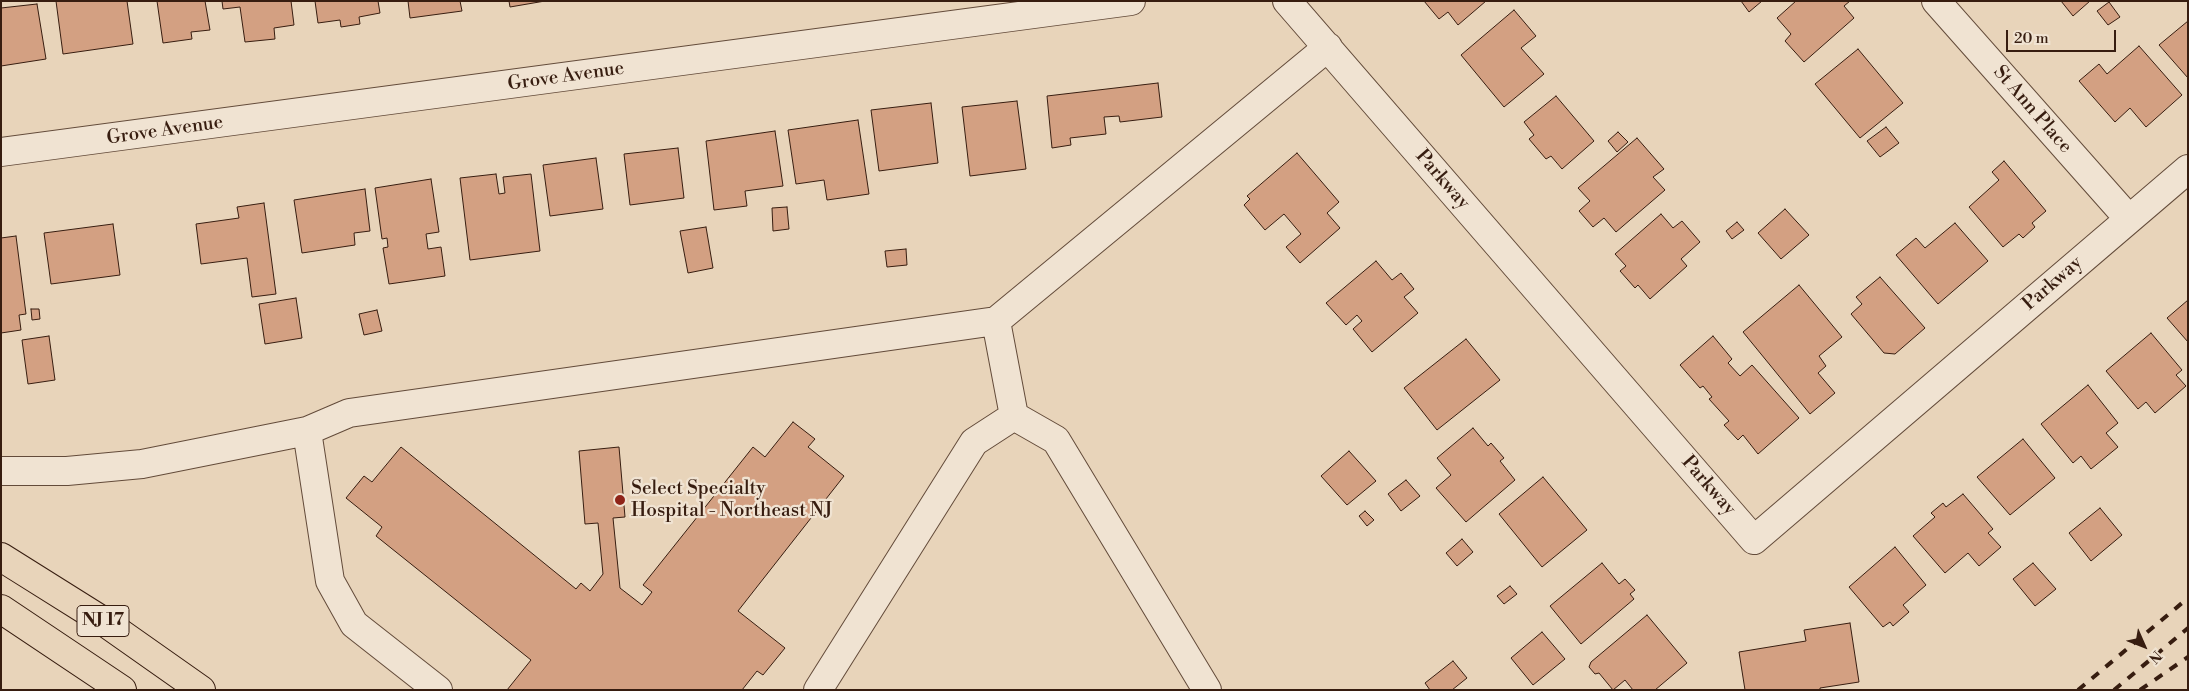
<!DOCTYPE html>
<style>
body{margin:0}
#map{position:relative;width:2189px;height:691px;overflow:hidden;background:#e8d4ba;font-family:"Libre Bodoni",serif}
canvas{display:block}
.frame{position:absolute;inset:0;border:2px solid #371d10;pointer-events:none}
.north{position:absolute;left:2119px;top:621px;width:50px;height:50px;-webkit-text-stroke:4px #f0e3d2;paint-order:stroke;rotate:134deg;font-size:14px;font-weight:700;line-height:20px;text-align:center;color:#371d10}
.north::after{content:'';display:block;margin:auto;width:18px;height:22px;background:#371d10;clip-path:polygon(50% 0,100% 100%,50% 72%,0 100%)}
.scale{position:absolute;left:2006px;top:30px;width:110px;height:22px;box-sizing:border-box;border:2px solid #371d10;border-top:0;padding-left:6px;font-size:15px;line-height:18px;white-space:nowrap;color:#371d10;-webkit-text-stroke:4px #f0e3d2;paint-order:stroke}
</style>
<div id="map">
<canvas width="2189" height="691"></canvas>
<div class="frame"></div>
<div class="north">N</div>
<div class="scale">20 m</div>
</div>
<script>
const ctx = document.querySelector('canvas').getContext('2d');
ctx.lineJoin = 'round';
function fillPath(path, color) {
  ctx.fillStyle = color;
  ctx.fill(path, 'evenodd');
}
function toPath(rows) {
  const path = new Path2D();
  for (const r of rows) {
    path.moveTo(r[0], r[1]);
    for (let i = 2; i < r.length; i += 2) path.lineTo(r[i], r[i + 1]);
  }
  return path;
}
function trace(path, color, width, dash) {
  ctx.strokeStyle = color;
  ctx.lineWidth = width;
  ctx.lineCap = dash ? 'butt' : 'round';
  ctx.setLineDash(dash || []);
  ctx.stroke(path);
}
function drawText(font, color, halo, rows, align = 'center') {
  ctx.font = font + ' "Libre Bodoni",serif';
  ctx.lineWidth = 4.5;
  ctx.setLineDash([]);
  ctx.textBaseline = 'middle';
  ctx.strokeStyle = halo;
  ctx.fillStyle = color;
  for (const [text, x, y, turn = 0] of rows) {
    ctx.save();
    ctx.translate(x, y);
    ctx.rotate((+turn || 0) * Math.PI / 180);
    ctx.textAlign = isNaN(turn) ? turn : align;
    if (halo) ctx.strokeText(text, 0, 0);
    ctx.fillText(text, 0, 0);
    ctx.restore();
  }
}
const building = toPath([
 [56,1,127,1,133,44,63,54,56,1],
 [157,1,205,1,210,30,191,32,192,39,163,43,157,1],
 [222,1,291,1,294,25,274,28,275,39,245,42,240,7,223,9,222,1],
 [315,1,378,1,380,13,359,17,360,24,341,27,340,20,318,23,315,1],
 [408,1,460,1,462,11,410,18,408,1],
 [509,1,545,1,510,7,509,1],
 [1424,1,1486,1,1458,25,1448,12,1439,19,1424,1],
 [1741,1,1762,1,1749,12,1741,1],
 [1796,1,1850,1,1844,6,1854,18,1804,62,1785,41,1791,34,1777,18,1796,1],
 [2061,1,2090,1,2073,16,2061,1],
 [2109,2,2120,17,2108,25,2097,11,2109,2],
 [37,4,46,59,1,66,1,8,37,4],
 [1514,10,1536,36,1521,48,1544,74,1504,107,1461,55,1514,10],
 [2188,21,2188,78,2159,45,2188,21],
 [2139,46,2182,95,2146,127,2130,108,2115,122,2079,81,2099,64,2107,74,2139,46],
 [1858,49,1903,103,1860,138,1815,84,1858,49],
 [1158,83,1162,117,1120,122,1119,116,1104,117,1106,134,1070,138,1071,145,1052,148,1047,96,1158,83],
 [1556,96,1594,141,1562,169,1551,156,1546,159,1529,139,1534,135,1524,122,1556,96],
 [1017,101,1026,169,970,176,962,107,1017,101],
 [931,103,938,163,879,171,871,110,931,103],
 [858,120,869,194,827,200,824,180,796,184,788,130,858,120],
 [1886,127,1899,143,1880,157,1867,141,1886,127],
 [775,131,783,186,745,191,747,206,714,210,706,141,775,131],
 [1618,132,1628,142,1617,152,1608,141,1618,132],
 [1637,138,1664,169,1653,177,1665,190,1616,232,1604,218,1593,227,1579,211,1590,201,1578,188,1637,138],
 [678,148,684,198,630,205,624,154,678,148],
 [1297,153,1339,202,1327,213,1340,228,1300,263,1286,247,1301,234,1284,214,1265,230,1244,205,1250,199,1247,196,1297,153],
 [596,158,603,209,550,216,543,165,596,158],
 [2004,161,2046,211,2032,223,2035,227,2023,238,2019,234,2003,247,1969,207,1999,180,1992,172,2004,161],
 [496,174,499,194,505,193,503,177,531,174,540,251,470,260,460,178,496,174],
 [431,179,439,232,426,234,428,249,441,247,445,276,389,284,383,248,388,247,387,238,382,239,375,188,431,179],
 [365,189,370,231,354,233,355,245,302,253,294,200,365,189],
 [264,203,276,294,252,297,247,258,201,264,196,224,239,218,237,207,264,203],
 [787,207,789,229,773,231,772,208,787,207],
 [1785,209,1809,235,1781,259,1758,233,1785,209],
 [1661,214,1673,228,1682,221,1700,242,1681,259,1687,266,1650,299,1638,285,1635,288,1620,271,1626,266,1615,254,1661,214],
 [1737,222,1744,230,1732,239,1726,231,1737,222],
 [1955,223,1988,261,1938,304,1896,255,1916,238,1925,248,1955,223],
 [113,224,120,275,51,284,44,233,113,224],
 [706,227,713,268,688,273,680,231,706,227],
 [16,236,26,314,19,315,21,330,1,333,1,238,16,236],
 [906,249,907,265,887,267,885,251,906,249],
 [1376,261,1392,280,1401,273,1414,289,1404,297,1418,313,1372,352,1353,329,1362,321,1357,315,1346,325,1326,303,1376,261],
 [1880,277,1925,328,1895,354,1884,353,1851,314,1862,304,1856,297,1880,277],
 [1799,285,1842,337,1819,356,1826,366,1818,373,1835,393,1810,414,1743,332,1799,285],
 [296,298,302,338,265,344,259,304,296,298],
 [2188,300,2188,342,2167,318,2188,300],
 [31,309,39,309,40,319,32,320,31,309],
 [377,310,382,331,364,335,359,314,377,310],
 [2151,333,2182,370,2176,375,2186,386,2155,413,2146,402,2138,409,2106,371,2151,333],
 [49,336,55,380,28,384,22,340,49,336],
 [1713,336,1732,359,1728,363,1740,376,1752,365,1799,418,1758,454,1743,435,1738,440,1724,425,1729,421,1709,399,1712,397,1703,386,1700,388,1680,365,1713,336],
 [1466,339,1500,380,1437,430,1404,388,1466,339],
 [2088,385,2118,423,2106,433,2118,447,2091,469,2081,456,2073,463,2041,424,2088,385],
 [793,422,815,439,808,447,844,476,738,611,785,648,763,675,757,671,742,690,507,690,531,660,376,536,382,527,346,498,364,476,372,482,401,447,576,589,581,583,590,591,603,574,598,523,585,524,579,451,619,447,625,517,613,518,620,588,642,605,652,592,643,585,753,447,765,457,793,422],
 [1473,428,1488,446,1491,443,1504,458,1500,461,1515,480,1466,522,1436,488,1451,475,1437,458,1473,428],
 [2023,439,2055,478,2010,515,1977,477,2023,439],
 [1349,451,1376,481,1347,505,1321,476,1349,451],
 [1543,477,1587,530,1542,567,1499,514,1543,477],
 [1406,480,1420,496,1401,511,1388,494,1406,480],
 [1963,494,1993,529,1988,533,2001,547,1979,566,1968,553,1945,573,1913,536,1935,517,1931,513,1943,503,1946,507,1963,494],
 [2100,508,2122,535,2091,561,2069,533,2100,508],
 [1365,511,1374,520,1367,526,1359,516,1365,511],
 [1462,539,1473,552,1457,566,1446,553,1462,539],
 [1895,547,1926,585,1903,605,1909,612,1893,626,1890,622,1883,627,1849,587,1895,547],
 [1602,563,1619,584,1625,579,1635,590,1630,594,1634,599,1581,644,1550,606,1602,563],
 [2033,563,2056,589,2035,606,2013,579,2033,563],
 [1510,586,1517,594,1504,604,1497,596,1510,586],
 [1647,615,1687,663,1655,690,1633,690,1625,680,1613,690,1599,673,1595,674,1589,667,1591,662,1647,615],
 [1850,623,1859,682,1820,688,1820,690,1745,690,1739,652,1806,641,1804,630,1850,623],
 [1542,632,1565,659,1533,685,1511,658,1542,632],
 [1453,661,1467,678,1452,690,1430,690,1425,683,1453,661]
]);
fillPath(building, '#d3a082');
trace(building, '#371d10', 1);
const minor = toPath([
 [1287,1,1754,540,2188,169],
 [1936,1,2129,219],
 [1,152,1131,1],
 [307,431,330,581,354,624,438,690],
 [1,471,67,471,142,464,307,431,349,413,996,321],
 [818,690,974,442,1014,416],
 [1207,690,1056,440,1014,416,996,321,1328,47]
]);
const highway = toPath([
 [1,557,103,621,201,690],
 [1,609,122,690]
]);
trace(minor, '#634b3a', 30);
trace(highway, '#371d10', 30);
trace(minor, '#f0e3d2', 28);
trace(highway, '#e8d4ba', 28);
trace(toPath([
 [2078,690,2188,598],
 [2114,690,2188,628],
 [2140,690,2188,657]
]), '#371d10', 4, [9, 9]);
for (const [x, y, r, color] of [
 [620,500,6,"#8f2418"]
]) {
  const dot = new Path2D();
  dot.arc(x, y, r, 0, 2 * Math.PI);
  ctx.fillStyle = color;
  ctx.fill(dot);
  trace(dot, '#f0e3d2', 2);
}
for (const [x, y, w] of [
 [103,621,52]
]) {
  const box = new Path2D();
  box.roundRect(x - w / 2, y - 15.5, w, 31, 4);
  ctx.fillStyle = '#f0e3d2';
  ctx.fill(box);
  trace(box, '#371d10', 1);
}
drawText('bold 18px', '#371d10', null, [
 ["NJ 17",103,621]
]);
drawText('19px', '#371d10', '#f0e3d2', [
 ["Grove Avenue",566,77,-8],
 ["St Ann Place",2032,110,49],
 ["Grove Avenue",165,131,-8],
 ["Parkway",1442,180,49],
 ["Parkway",2053,284,-41],
 ["Parkway",1708,486,49]
]);
drawText('19px', '#371d10', '#f0e3d2', [
 ["Select Specialty",631,489],
 ["Hospital - Northeast NJ",631,511]
], 'left');
</script>
